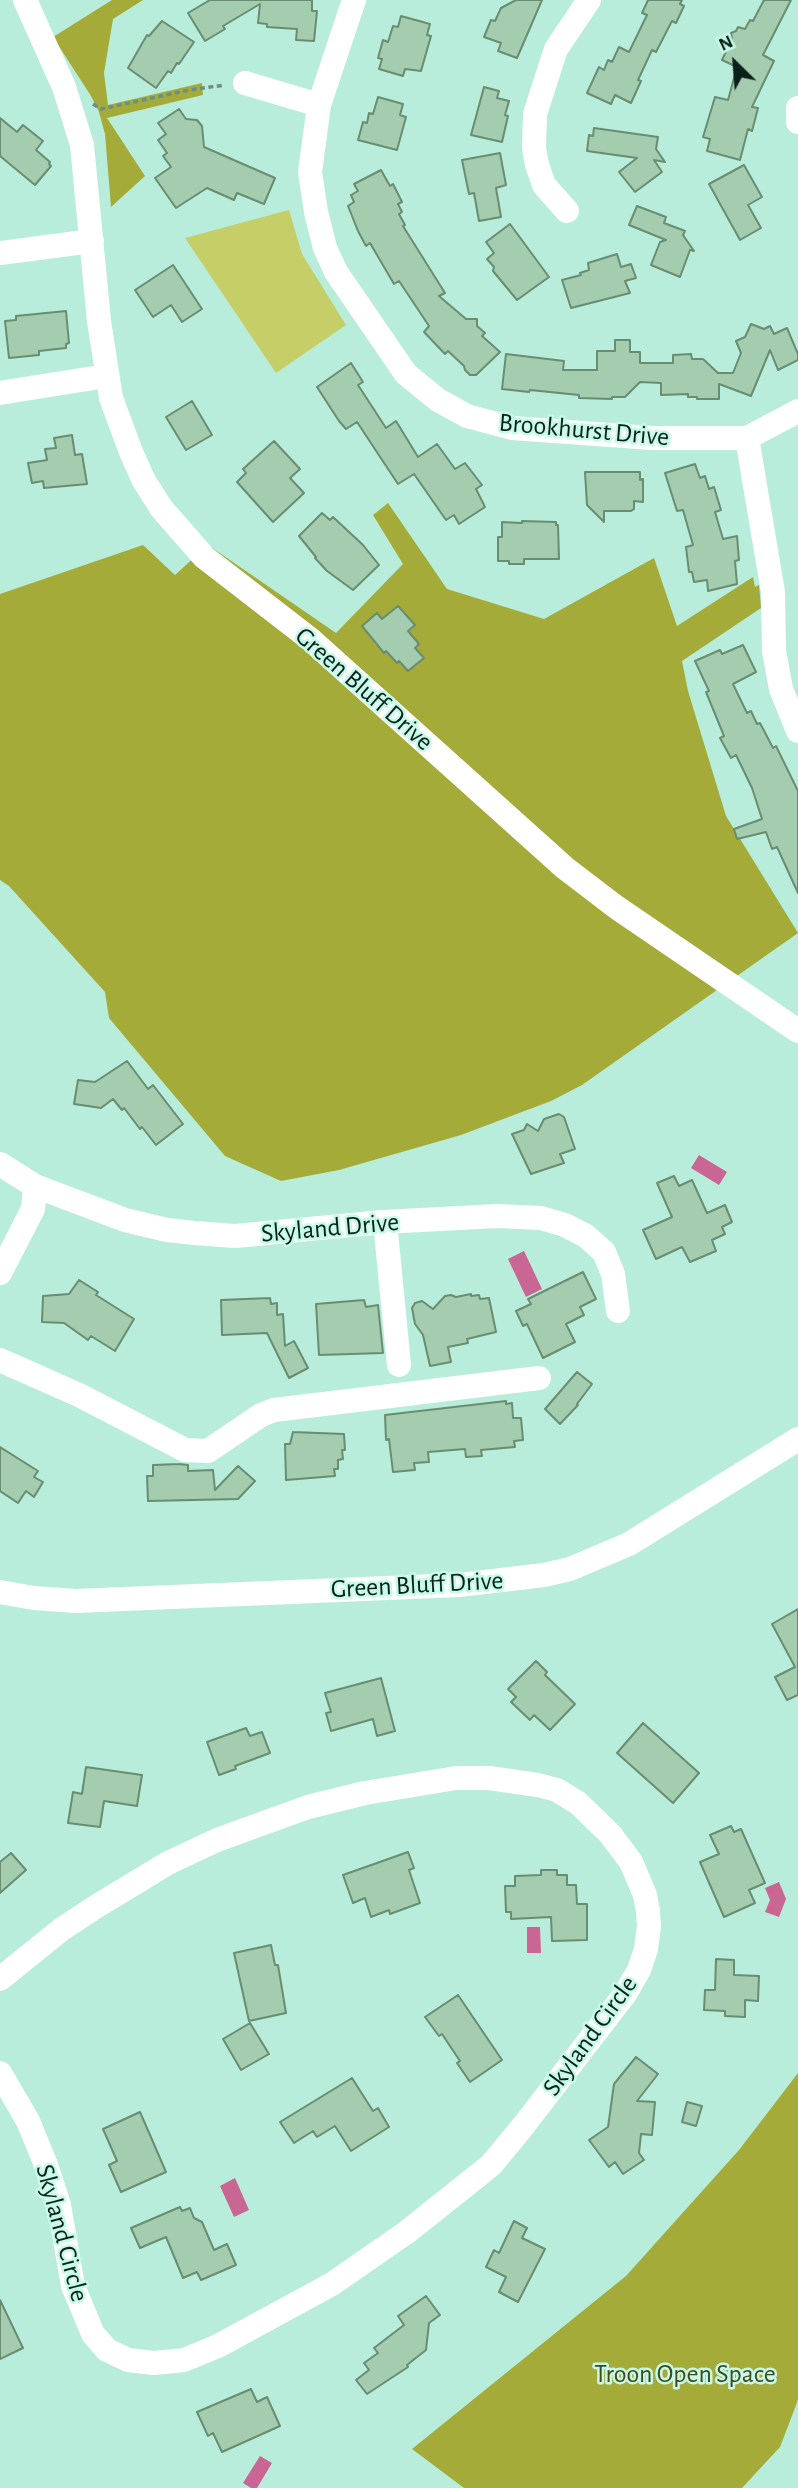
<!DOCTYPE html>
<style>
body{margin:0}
#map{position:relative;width:798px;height:2488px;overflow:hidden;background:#b8eddb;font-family:"Alegreya Sans",sans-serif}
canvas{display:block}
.north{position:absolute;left:700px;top:28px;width:70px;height:70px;-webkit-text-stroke:5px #c5fae8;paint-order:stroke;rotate:335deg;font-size:19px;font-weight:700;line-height:28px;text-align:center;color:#0b201a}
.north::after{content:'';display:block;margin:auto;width:24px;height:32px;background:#0b201a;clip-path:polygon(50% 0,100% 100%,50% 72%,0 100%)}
</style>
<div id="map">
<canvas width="798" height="2488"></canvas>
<div class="north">N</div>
</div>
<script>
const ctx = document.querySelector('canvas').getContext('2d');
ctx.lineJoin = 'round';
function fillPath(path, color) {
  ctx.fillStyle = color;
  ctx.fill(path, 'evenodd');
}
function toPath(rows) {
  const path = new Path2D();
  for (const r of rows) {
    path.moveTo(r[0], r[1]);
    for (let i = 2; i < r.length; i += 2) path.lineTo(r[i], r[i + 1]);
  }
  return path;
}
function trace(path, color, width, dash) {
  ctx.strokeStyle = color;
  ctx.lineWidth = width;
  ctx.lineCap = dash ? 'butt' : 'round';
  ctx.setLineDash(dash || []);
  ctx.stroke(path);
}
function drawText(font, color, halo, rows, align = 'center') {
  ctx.font = font + ' "Alegreya Sans",sans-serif';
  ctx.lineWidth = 5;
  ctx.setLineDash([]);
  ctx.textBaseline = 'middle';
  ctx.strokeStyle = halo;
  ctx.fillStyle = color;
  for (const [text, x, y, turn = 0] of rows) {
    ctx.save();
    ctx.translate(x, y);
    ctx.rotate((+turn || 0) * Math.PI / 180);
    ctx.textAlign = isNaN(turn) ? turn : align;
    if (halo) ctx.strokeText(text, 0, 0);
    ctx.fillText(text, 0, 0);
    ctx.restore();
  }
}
fillPath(toPath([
 [289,210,302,254,346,325,276,373,185,238]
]), '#c6ce67');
fillPath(toPath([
 [112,0,143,0,113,19,104,73,108,105,202,83,203,95,107,118,145,176,111,207,105,134,99,112,91,96,53,37],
 [388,503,447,589,544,619,654,558,677,626,753,577,755,587,759,585,761,608,682,661,688,691,726,816,798,933,582,1085,551,1101,461,1135,339,1170,281,1181,225,1156,109,1018,105,992,9,886,0,880,0,594,143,545,175,575,208,545,336,633,403,564,373,515],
 [798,2073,798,2400,780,2447,742,2488,464,2488,412,2449,626,2276,739,2150]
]), '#a4ab38');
fillPath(toPath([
 [699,1155,727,1172,719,1185,691,1168],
 [524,1251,542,1289,526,1297,508,1259],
 [779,1882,786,1899,779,1917,765,1912,770,1900,765,1888],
 [527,1927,540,1927,541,1953,527,1953],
 [235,2178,249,2210,234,2217,220,2186],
 [260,2456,272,2463,257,2488,251,2488,243,2483]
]), '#c96694');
const building = toPath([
 [210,0,312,0,312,11,317,11,314,41,296,40,297,29,267,27,267,24,258,23,260,4,223,26,225,29,205,41,188,13,210,0],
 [516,0,542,0,517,58,498,51,501,43,484,37,491,20,495,21,501,8,516,0],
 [648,0,682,0,680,4,684,6,676,23,672,21,656,52,652,50,638,80,641,81,631,103,615,95,611,104,587,93,599,67,604,70,608,60,612,62,619,47,629,52,647,15,642,13,648,0],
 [764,0,791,0,763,55,774,61,752,107,758,108,752,131,748,129,740,160,707,151,710,139,703,137,715,97,728,100,737,67,722,60,732,39,731,33,736,31,738,27,745,29,750,20,753,21,764,0],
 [401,16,430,24,427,35,431,36,421,71,405,69,403,76,379,69,382,59,378,58,383,40,388,42,393,26,398,27,401,16],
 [162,21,194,42,179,64,177,63,171,73,168,71,156,88,128,68,147,35,149,36,162,21],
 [484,87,499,91,497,98,509,101,505,115,508,116,502,142,471,135,484,87],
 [378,97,403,104,400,115,406,117,397,150,358,140,363,122,367,123,369,113,373,114,378,97],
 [179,109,186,119,197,120,202,126,204,147,275,178,264,204,237,193,234,200,207,188,176,208,155,178,171,167,163,156,167,153,158,140,166,134,158,123,179,109],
 [0,118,17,132,23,125,43,141,36,150,50,162,49,164,51,166,35,185,0,156,0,118],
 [594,128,658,137,656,149,665,162,654,160,662,172,635,192,619,172,637,158,587,151,589,135,593,136,594,128],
 [500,153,506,185,496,188,501,217,479,221,474,193,469,194,462,160,500,153],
 [744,165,762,197,748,205,761,228,740,240,709,184,744,165],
 [381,170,390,186,393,184,402,202,398,204,402,212,399,214,405,225,403,226,445,293,439,296,466,319,477,319,477,326,485,333,482,336,500,352,476,375,470,375,465,370,464,366,448,351,445,354,424,332,429,326,399,281,394,284,370,243,366,246,358,231,348,206,354,202,351,195,358,191,354,184,381,170],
 [637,206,666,217,664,223,685,231,683,235,694,251,690,250,680,277,651,265,660,242,666,240,629,225,637,206],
 [510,224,549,277,517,300,493,271,494,267,487,259,494,253,486,242,510,224],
 [617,254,621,267,631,264,636,278,625,281,630,293,571,308,562,280,581,275,580,273,589,270,588,263,617,254],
 [173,265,202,309,182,322,171,305,153,317,135,290,173,265],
 [66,311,69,343,66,344,66,348,39,351,39,355,9,358,5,321,16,320,16,316,66,311],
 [751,324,764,329,770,326,774,334,787,328,798,354,798,360,778,370,770,350,751,396,719,384,719,399,697,399,697,397,688,397,688,394,661,395,661,383,640,382,625,397,612,397,612,399,579,398,579,395,530,390,529,392,502,389,506,354,564,361,563,370,597,370,597,351,615,351,615,340,630,340,630,352,640,352,640,363,673,363,673,355,691,354,692,359,703,359,718,373,733,373,741,353,736,341,745,337,751,324],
 [351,363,363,382,358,385,386,428,396,421,418,457,437,444,455,469,465,463,482,485,476,489,485,507,459,524,454,515,446,520,414,474,398,484,357,422,346,429,339,421,317,387,351,363],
 [192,401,212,435,186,450,166,417,192,401],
 [72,435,75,455,82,454,87,484,44,488,43,481,32,483,28,463,47,460,45,449,56,448,54,438,72,435],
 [274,441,300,469,290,478,304,493,273,522,237,482,246,473,243,469,274,441],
 [695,464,700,478,705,476,709,489,714,487,721,510,715,512,723,539,737,536,739,560,735,561,737,584,708,591,707,580,694,582,692,572,689,572,686,547,693,545,683,510,677,511,665,473,695,464],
 [585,472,640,472,640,480,643,479,643,502,634,501,634,509,631,511,604,511,604,522,587,505,585,472],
 [322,513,330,520,333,517,363,545,379,565,353,590,327,571,315,558,316,557,299,536,322,513],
 [522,521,556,522,556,525,558,525,559,559,524,559,524,564,509,564,509,561,498,561,498,537,502,537,502,522,522,523,522,521],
 [398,606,415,625,408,631,419,644,415,648,424,658,408,671,399,661,397,663,386,651,384,653,362,626,377,613,382,619,398,606],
 [743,645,756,672,733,684,747,713,751,711,757,724,760,723,773,748,776,746,798,791,798,893,777,847,772,849,766,832,737,839,734,829,762,819,752,788,736,755,731,758,720,738,724,736,706,692,709,691,695,661,720,650,722,654,743,645],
 [127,1061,148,1089,153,1085,183,1124,156,1145,142,1127,140,1129,124,1108,122,1110,113,1099,101,1108,74,1104,78,1080,95,1082,127,1061],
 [559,1114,564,1117,575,1149,560,1154,564,1163,531,1174,512,1134,524,1130,527,1124,538,1131,544,1119,559,1114],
 [674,1176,679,1186,692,1180,707,1213,725,1205,732,1222,722,1227,725,1234,712,1240,716,1251,690,1262,682,1247,656,1259,643,1230,672,1217,657,1183,674,1176],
 [583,1272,596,1299,580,1307,584,1315,566,1324,575,1342,543,1358,527,1324,523,1326,516,1311,531,1304,528,1299,583,1272],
 [79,1280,98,1292,96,1295,134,1319,115,1351,91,1336,88,1340,64,1323,42,1322,43,1296,69,1294,79,1280],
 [471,1294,471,1296,479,1295,480,1299,489,1298,496,1332,467,1339,468,1343,448,1347,451,1362,430,1366,423,1335,415,1324,412,1308,415,1303,422,1301,433,1309,445,1296,451,1295,456,1297,471,1294],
 [270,1298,271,1304,277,1303,277,1315,283,1314,285,1346,294,1341,308,1368,289,1378,267,1333,222,1335,221,1300,270,1298],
 [364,1300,366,1307,378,1305,383,1353,319,1355,316,1304,364,1300],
 [577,1372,592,1384,577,1404,578,1405,560,1424,545,1409,577,1372],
 [506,1401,506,1404,512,1403,513,1418,521,1418,523,1440,514,1441,515,1447,481,1450,482,1456,466,1457,465,1449,428,1452,429,1462,414,1463,415,1470,393,1472,389,1439,386,1440,385,1415,506,1401],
 [293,1432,344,1434,345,1450,342,1450,343,1459,338,1460,338,1469,334,1469,335,1476,286,1480,285,1444,290,1444,293,1432],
 [0,1447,38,1471,34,1477,43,1482,34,1497,26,1491,18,1503,0,1491,0,1447],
 [179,1464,188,1465,188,1471,213,1470,215,1490,238,1466,255,1481,238,1499,148,1501,147,1476,153,1476,153,1465,179,1464],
 [798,1609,798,1695,787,1700,775,1677,795,1667,772,1624,798,1609],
 [536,1661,547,1672,545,1675,575,1704,550,1730,534,1715,530,1720,511,1702,516,1697,508,1689,536,1661],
 [381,1678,395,1731,377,1736,373,1719,331,1731,326,1713,331,1712,325,1693,381,1678],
 [643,1723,699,1773,673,1803,617,1753,643,1723],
 [246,1728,250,1736,262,1732,270,1753,235,1766,236,1769,219,1775,207,1742,246,1728],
 [86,1767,142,1775,137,1806,104,1801,100,1827,68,1823,73,1792,82,1794,86,1767],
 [731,1826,734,1832,741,1829,765,1883,749,1890,755,1903,724,1917,700,1862,719,1854,710,1835,731,1826],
 [408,1852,414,1868,409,1870,420,1903,390,1914,389,1910,371,1917,365,1898,353,1903,343,1875,408,1852],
 [11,1853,26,1870,0,1893,0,1862,11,1853],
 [541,1870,557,1870,557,1875,567,1875,567,1885,576,1885,577,1904,587,1904,587,1940,552,1941,551,1917,511,1919,511,1912,506,1912,505,1886,515,1886,515,1876,541,1875,541,1870],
 [271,1945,275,1965,278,1965,286,2013,249,2021,234,1953,271,1945],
 [716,1959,734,1960,734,1975,759,1976,758,2001,745,2000,745,2017,725,2016,725,2011,704,2010,705,1990,715,1990,716,1959],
 [458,1995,502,2060,470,2082,457,2063,460,2061,442,2034,439,2036,425,2017,458,1995],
 [250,2023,269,2054,241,2070,223,2039,250,2023],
 [636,2057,658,2074,637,2101,655,2102,652,2135,641,2134,639,2153,644,2160,623,2174,615,2162,609,2167,589,2140,608,2127,614,2084,636,2057],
 [352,2078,373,2111,378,2108,389,2127,351,2151,335,2126,317,2137,313,2131,294,2143,280,2122,352,2078],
 [687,2102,702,2106,696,2126,682,2122,687,2102],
 [140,2112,166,2172,121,2192,109,2165,117,2161,103,2129,140,2112],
 [180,2207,182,2211,190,2208,194,2218,202,2222,214,2250,227,2244,236,2265,201,2280,197,2272,183,2278,166,2237,140,2248,131,2228,180,2207],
 [514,2221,527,2228,522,2238,545,2249,518,2302,499,2292,506,2277,486,2267,494,2250,499,2253,514,2221],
 [426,2296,440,2315,429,2323,426,2350,407,2365,408,2367,367,2394,356,2380,369,2370,364,2363,378,2353,374,2348,404,2325,398,2316,426,2296],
 [0,2300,23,2348,0,2359,0,2300],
 [251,2389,257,2402,267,2397,280,2426,222,2452,213,2433,208,2436,197,2412,251,2389]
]);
fillPath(building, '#a4ccae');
trace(building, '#688d71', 2);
trace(toPath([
 [93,104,101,109,189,90,225,85]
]), '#6a9083', 3.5, [5, 3.5]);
trace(toPath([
 [25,0,64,87,82,145,99,321,111,398,131,452,144,481,162,509,204,557,310,639,565,868,616,907,798,1031],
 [354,0,319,105,310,172,316,212,325,248,336,272,406,374,438,400,467,416,512,428,652,438,747,438,798,411],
 [245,83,319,105],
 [798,108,798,122],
 [567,211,544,185,537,165,534,148,535,114,556,49,589,0],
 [0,253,92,241],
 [0,393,106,376],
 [747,438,773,592,774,651,781,689,798,731],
 [0,1164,35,1186,125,1220,167,1230,195,1233,235,1236,383,1222,497,1216,541,1218,565,1225,586,1236,604,1252,613,1274,618,1311],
 [385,1222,399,1365],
 [0,1273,33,1209,35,1186],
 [0,1360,79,1395,185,1450,208,1451,261,1415,274,1410,539,1378],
 [0,1592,34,1598,76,1601,459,1585,544,1575,570,1569,629,1544,798,1439],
 [0,1979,62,1929,97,1906,168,1863,217,1840,308,1807,365,1793,456,1778,489,1778,538,1785,557,1790,578,1803,610,1834,631,1862,645,1895,648,1911,649,1926,646,1949,639,1970,625,1994,524,2125,491,2165,407,2232,332,2284,218,2346,184,2360,154,2363,128,2360,107,2350,93,2334,73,2286,59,2205,46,2165,28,2121,0,2073]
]), '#fff', 24);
drawText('26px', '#0b201a', '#c5fae8', [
 ["Brookhurst Drive",584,430,5],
 ["Green Bluff Drive",364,689,41],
 ["Skyland Drive",330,1228,-5],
 ["Green Bluff Drive",417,1585,-3],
 ["Skyland Circle",590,2036,-54],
 ["Skyland Circle",62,2233,75]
]);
drawText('26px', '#45481a', '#c5fae8', [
 ["Troon Open Space",685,2374]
]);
</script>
